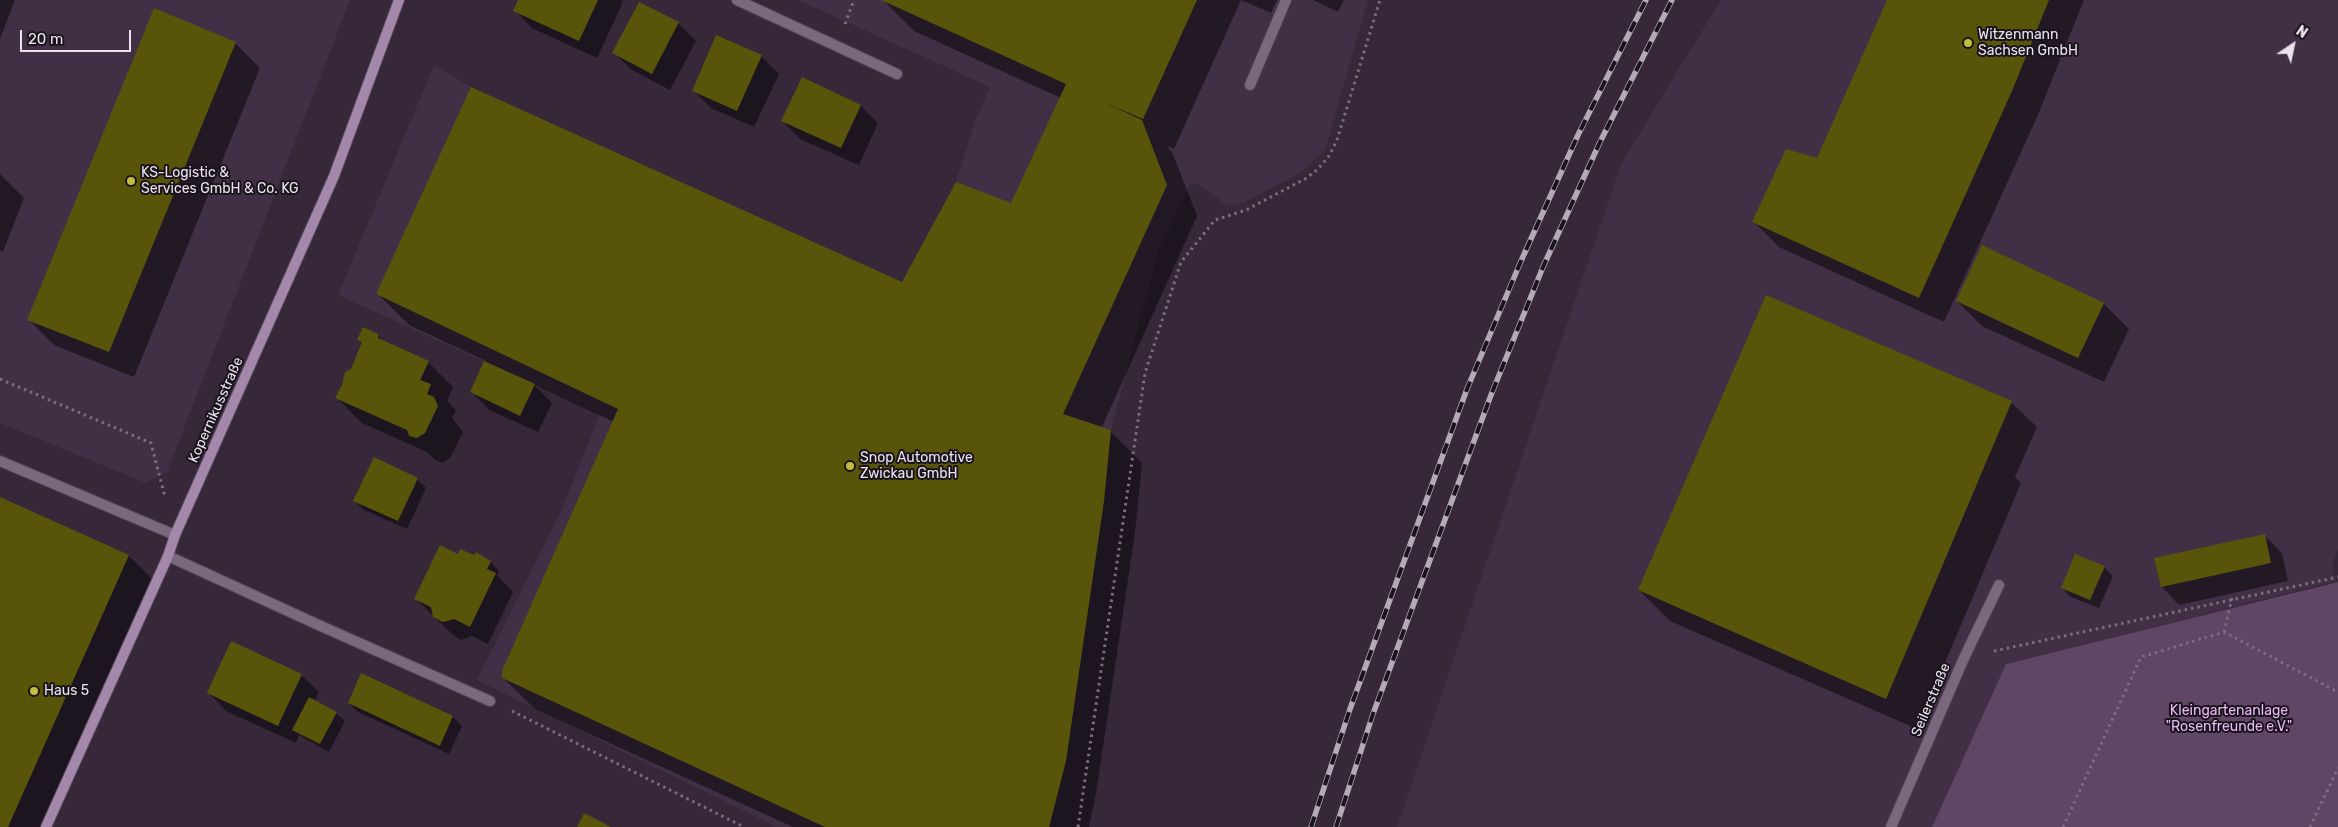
<!DOCTYPE html>
<meta charset="utf-8">
<style>
body{margin:0}
#map{position:relative;width:2338px;height:827px;overflow:hidden;background:#362739;font-family:Rubik,sans-serif}
canvas{display:block}
.north{position:absolute;left:2268px;top:20px;width:50px;height:50px;-webkit-text-stroke:4px #19131b;paint-order:stroke;rotate:34deg;font-size:14px;font-weight:700;line-height:20px;text-align:center;color:#ebe2ee}
.north::after{content:'';display:block;margin:auto;width:18px;height:22px;background:#ebe2ee;clip-path:polygon(50% 0,100% 100%,50% 72%,0 100%)}
.scale{position:absolute;left:20px;top:30px;width:111px;height:22px;box-sizing:border-box;border:2px solid #ebe2ee;border-top:0;padding-left:6px;font-size:15px;line-height:18px;white-space:nowrap;color:#ebe2ee;-webkit-text-stroke:4px #19131b;paint-order:stroke}
</style>
<div id="map">
<canvas width="2338" height="827"></canvas>
<div class="north">N</div>
<div class="scale">20 m</div>
</div>
<script>
const ctx = document.querySelector('canvas').getContext('2d');
ctx.lineJoin = 'round';
function fillPath(path, color) {
  ctx.fillStyle = color;
  ctx.fill(path, 'evenodd');
}
function toPath(rows) {
  const path = new Path2D();
  for (const r of rows) {
    path.moveTo(r[0], r[1]);
    for (let i = 2; i < r.length; i += 2) path.lineTo(r[i], r[i + 1]);
  }
  return path;
}
function trace(path, color, width, dash) {
  ctx.strokeStyle = color;
  ctx.lineWidth = width;
  ctx.lineCap = dash ? 'butt' : 'round';
  ctx.setLineDash(dash || []);
  ctx.stroke(path);
}
function drawText(font, color, halo, rows, align = 'center') {
  ctx.font = font + ' Rubik,sans-serif';
  ctx.lineWidth = 4;
  ctx.setLineDash([]);
  ctx.textBaseline = 'middle';
  ctx.strokeStyle = halo;
  ctx.fillStyle = color;
  for (const [text, x, y, turn = 0] of rows) {
    ctx.save();
    ctx.translate(x, y);
    ctx.rotate((+turn || 0) * Math.PI / 180);
    ctx.textAlign = isNaN(turn) ? turn : align;
    if (halo) ctx.strokeText(text, 0, 0);
    ctx.fillText(text, 0, 0);
    ctx.restore();
  }
}
fillPath(toPath([
 [0,0,350,0,167,472,146,483,0,423],
 [798,0,1368,0,1325,150,1299,174,1242,203,1228,206,1204,188,1191,182,1158,251,1111,430,1104,501,1066,761,1050,827,777,827,477,680,562,509,600,414,338,295,434,65,471,87,902,282,956,182,975,121,990,87],
 [1721,0,2338,0,2338,549,2332,566,2337,581,2006,664,1932,827,1397,827,1621,164]
]), '#412f46');
fillPath(toPath([
 [2338,582,2338,827,1932,827,2006,664]
]), '#5e4664');
fillPath(toPath([
 [0,0,15,0,0,39],
 [519,0,621,0,623,2,597,58,532,28,515,10],
 [883,0,1277,0,1271,13,1241,0,1174,149,1166,146,1172,152,1197,216,1102,427,1111,432,1142,463,1135,532,1096,793,1089,827,793,827,535,709,503,678,614,422,533,384,552,403,538,432,489,410,472,392,486,361,409,325,378,294,903,284,1012,205,1061,98,914,31],
 [1313,0,1344,0,1338,12],
 [1888,0,2084,0,2037,117,1944,322,1779,247,1754,222,1817,159],
 [678,23,696,41,670,90,632,70,614,53],
 [235,43,260,68,134,377,54,345,29,320],
 [761,56,779,74,754,127,711,108,693,90],
 [861,106,878,123,859,165,800,139,783,121],
 [0,174,24,198,3,252,0,250],
 [1957,301,2104,304,2129,329,2104,382,1982,326],
 [377,335,384,342,428,362,453,387,447,401,456,410,452,418,463,432,450,458,443,463,435,460,427,452,362,423,337,398,363,344,358,339],
 [2011,402,2037,427,2015,477,2021,483,1917,729,1670,621,1639,590],
 [417,479,426,488,407,529,364,510,355,501],
 [0,499,129,556,154,581,44,827,0,827],
 [2264,535,2282,553,2288,581,2179,605,2162,587],
 [458,555,491,562,499,571,497,575,513,592,488,644,472,636,461,640,452,634,416,599],
 [2104,567,2113,576,2099,608,2071,597,2062,588],
 [301,675,319,692,315,701,336,713,345,721,329,752,299,735,296,743,226,711,209,693],
 [362,675,453,717,462,726,449,754,358,712,349,703]
]), '#0007');
fillPath(toPath([
 [518,0,598,0,579,41,513,11],
 [881,0,1197,0,1143,119,1101,101,1142,120,1167,185,1063,414,1111,430,1104,501,1066,761,1049,827,825,827,502,678,502,671,618,409,376,294,471,87,902,282,956,182,1011,203,1066,84],
 [1887,0,2049,0,2012,91,1919,298,1752,222,1786,149,1817,158],
 [639,2,679,22,652,74,612,53],
 [154,8,236,42,109,352,27,320],
 [716,35,762,55,737,111,692,91],
 [802,77,861,105,841,148,781,121],
 [1982,245,2104,303,2078,358,1956,301],
 [1766,295,2012,401,1886,699,1638,590],
 [363,327,378,334,378,338,429,361,420,380,431,384,427,394,434,397,438,406,425,433,417,438,409,436,407,430,335,398,342,385,345,372,351,369,362,342,357,340],
 [484,361,535,384,520,416,470,392],
 [374,457,418,478,398,521,353,501],
 [0,497,129,555,8,827,0,827],
 [2265,534,2271,563,2161,587,2154,558],
 [440,545,458,554,460,549,474,555,476,552,491,561,487,569,496,573,470,627,454,619,443,622,433,617,431,607,414,599],
 [2075,554,2105,566,2090,600,2061,588],
 [231,641,302,674,278,726,207,693],
 [361,673,453,716,440,746,348,703],
 [309,697,337,712,320,744,292,730],
 [584,813,611,827,577,827]
]), '#58550a');
const lane = toPath([
 [737,0,897,74],
 [1250,85,1286,0],
 [0,461,175,535],
 [168,556,323,627,490,701]
]);
const street = toPath([
 [1891,827,1964,658,1999,585]
]);
const secondary = toPath([
 [46,827,168,556,175,535,334,176,399,0]
]);
trace(lane, '#534556', 12);
trace(street, '#534556', 12);
trace(secondary, '#534556', 12);
trace(toPath([
 [845,24,854,0],
 [0,379,151,443,165,497],
 [2224,632,2232,598],
 [1994,651,2338,577],
 [512,711,744,827],
 [1078,827,1145,373,1181,262,1215,220,1246,210,1305,179,1318,169,1329,156,1337,140,1380,0],
 [2063,827,2141,657,2224,632,2338,692],
 [2310,827,2338,768]
]), '#7b6e7e', 3, [2.5, 4]);
trace(lane, '#79687e', 10);
trace(street, '#79687e', 10);
trace(secondary, '#a488ab', 10);
const rail = toPath([
 [1311,827,1350,709,1467,389,1521,261,1578,135,1646,0],
 [1336,827,1373,714,1491,395,1543,267,1600,142,1672,0]
]);
trace(rail, '#b4a9b7', 5.5);
trace(rail, '#19131b', 4, [11]);
for (const [x, y, r, color] of [
 [1968,43,5,"#c3bd3f"],
 [131,181,5,"#c3bd3f"],
 [850,466,5,"#c3bd3f"],
 [34,691,5,"#c3bd3f"]
]) {
  const dot = new Path2D();
  dot.arc(x, y, r, 0, 2 * Math.PI);
  ctx.fillStyle = color;
  ctx.fill(dot);
  trace(dot, '#19131b', 2);
}
drawText('14px', '#ebe2ee', '#19131b', [
 ["Witzenmann",1978,35],
 ["Sachsen GmbH",1978,51],
 ["KS-Logistic &",141,173],
 ["Services GmbH & Co. KG",141,189],
 ["Snop Automotive",860,458],
 ["Zwickau GmbH",860,474],
 ["Haus 5",44,691]
], 'left');
drawText('14px', '#ebe2ee', '#19131b', [
 ["Kopernikusstraße",216,410,-66],
 ["Seilerstraße",1931,700,-67]
]);
drawText('14px', '#eabaf6', '#19131b', [
 ["Kleingartenanlage",2229,711],
 ["\"Rosenfreunde e.V.\"",2229,727]
]);
</script>
